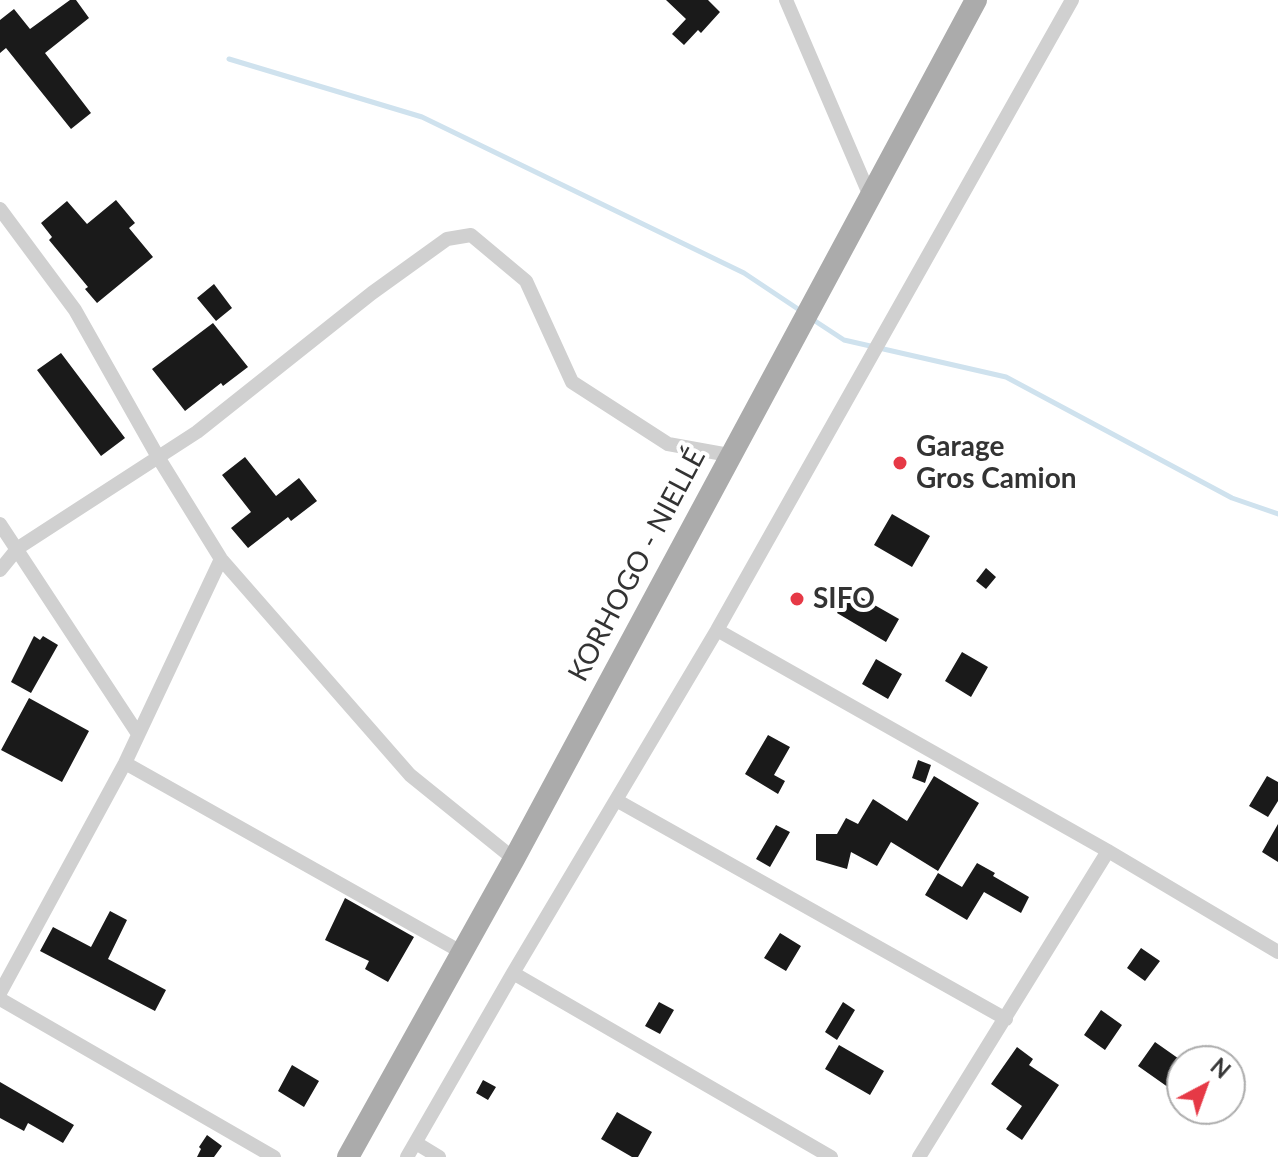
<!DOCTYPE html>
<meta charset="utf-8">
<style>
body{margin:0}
#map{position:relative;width:1278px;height:1157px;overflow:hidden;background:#fff;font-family:Lato,sans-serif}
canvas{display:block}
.north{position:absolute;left:1166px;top:1045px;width:80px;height:80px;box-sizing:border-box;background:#fff;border:2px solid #adadad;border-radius:50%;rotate:41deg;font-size:22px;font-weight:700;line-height:32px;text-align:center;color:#333}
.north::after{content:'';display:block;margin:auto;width:28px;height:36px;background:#e63946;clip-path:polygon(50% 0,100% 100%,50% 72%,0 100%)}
</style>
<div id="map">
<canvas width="1278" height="1157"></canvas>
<div class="north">N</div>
</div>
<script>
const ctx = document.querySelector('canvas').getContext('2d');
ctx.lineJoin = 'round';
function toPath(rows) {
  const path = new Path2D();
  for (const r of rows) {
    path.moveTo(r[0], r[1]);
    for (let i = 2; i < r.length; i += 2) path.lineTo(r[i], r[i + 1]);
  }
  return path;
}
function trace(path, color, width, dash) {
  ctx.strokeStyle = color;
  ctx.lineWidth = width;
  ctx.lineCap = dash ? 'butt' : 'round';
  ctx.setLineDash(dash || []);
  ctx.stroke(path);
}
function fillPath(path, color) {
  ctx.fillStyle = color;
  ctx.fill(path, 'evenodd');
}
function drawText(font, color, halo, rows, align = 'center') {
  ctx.font = font + ' Lato,sans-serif';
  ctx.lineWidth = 8;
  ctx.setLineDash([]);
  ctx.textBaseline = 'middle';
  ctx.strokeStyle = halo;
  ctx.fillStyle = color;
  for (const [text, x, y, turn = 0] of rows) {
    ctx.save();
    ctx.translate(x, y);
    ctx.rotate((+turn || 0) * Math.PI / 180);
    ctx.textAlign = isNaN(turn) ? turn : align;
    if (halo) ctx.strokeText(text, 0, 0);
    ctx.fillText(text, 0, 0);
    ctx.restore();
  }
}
trace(toPath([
 [229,59,422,117,744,273,801,311],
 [812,319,844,340,1006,377,1232,498,1278,514]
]), '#cfe2ee', 5);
fillPath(toPath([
 [70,0,76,0,89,18,45,53,91,113,71,129,6,48,0,53,0,20,14,9,30,29],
 [666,0,708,0,720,12,701,33,698,30,684,45,672,34,686,19],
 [116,200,135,223,129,228,153,257,97,303,85,289,88,287,49,240,52,237,41,223,67,201,87,224],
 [214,284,232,308,216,321,197,298],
 [213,323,248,367,223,386,221,383,185,411,152,369],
 [61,353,125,438,101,456,37,370],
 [245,457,276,496,299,478,317,501,291,521,288,517,248,548,231,528,251,512,222,475],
 [892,514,930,536,912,567,874,545],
 [986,568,996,577,986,589,976,581],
 [850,591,899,619,886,642,837,613],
 [34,636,40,640,43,636,58,645,31,693,11,682],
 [962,652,988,667,971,697,945,681],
 [876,659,902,674,888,699,862,684],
 [29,698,89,731,62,782,1,750],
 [768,735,790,747,774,775,785,781,778,794,745,774],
 [918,760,931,765,925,783,912,778],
 [934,776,979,803,938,871,891,842,877,866,851,852,847,869,816,860,816,834,837,834,846,818,858,824,873,799,907,821],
 [1267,776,1278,782,1278,801,1268,817,1249,806],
 [1278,824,1278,862,1262,852],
 [776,825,790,832,770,867,756,859],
 [977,863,995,873,993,876,1029,897,1021,913,984,892,967,920,925,895,938,873,962,887],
 [345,898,414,937,388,982,365,969,369,961,325,940],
 [110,911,127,920,108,959,166,990,155,1011,40,951,53,927,91,947],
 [780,933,801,946,786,971,764,958],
 [1141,948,1160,961,1145,981,1127,968],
 [659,1002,674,1010,660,1034,645,1026],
 [843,1002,855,1010,837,1040,825,1032],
 [1101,1010,1122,1025,1105,1050,1084,1035],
 [1155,1042,1182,1061,1182,1097,1138,1066],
 [839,1045,884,1071,870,1095,825,1069],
 [1017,1047,1033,1059,1029,1065,1059,1085,1022,1140,1006,1129,1022,1106,991,1084],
 [292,1065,319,1081,304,1107,278,1091],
 [483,1080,496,1087,488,1100,476,1093],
 [0,1082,74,1125,63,1143,28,1123,24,1131,0,1118],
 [617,1112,652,1132,638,1157,632,1157,601,1139],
 [207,1135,222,1146,214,1157,197,1157,201,1149,199,1147]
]), '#1a1a1a');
trace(toPath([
 [786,0,870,196],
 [0,209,75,310,158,457,221,559,410,775,514,859],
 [0,524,138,734],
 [0,570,18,548,197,432,372,293,447,239,471,235,526,281,572,382,668,444,729,455],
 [717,630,1108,851,1278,952],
 [125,763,463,953],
 [616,800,1006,1019],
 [513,973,831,1157],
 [0,993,125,763,221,559],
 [0,999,274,1157],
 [416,1143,439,1157],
 [407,1157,513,973,717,630,1072,0],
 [919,1157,1108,851]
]), '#d0d0d0', 14);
trace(toPath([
 [348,1157,514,859,976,0]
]), '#ababab', 22);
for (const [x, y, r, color] of [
 [900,463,8,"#e63946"],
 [797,599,8,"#e63946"]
]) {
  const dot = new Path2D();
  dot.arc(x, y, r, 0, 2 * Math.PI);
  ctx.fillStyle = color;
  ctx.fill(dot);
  trace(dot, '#fff', 3);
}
drawText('bold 28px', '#333', '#fff', [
 ["Garage",916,447],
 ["Gros Camion",916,479],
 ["SIFO",813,599]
], 'left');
drawText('28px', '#333', '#fff', [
 ["KORHOGO - NIELLÉ",637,565,-62]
]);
</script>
